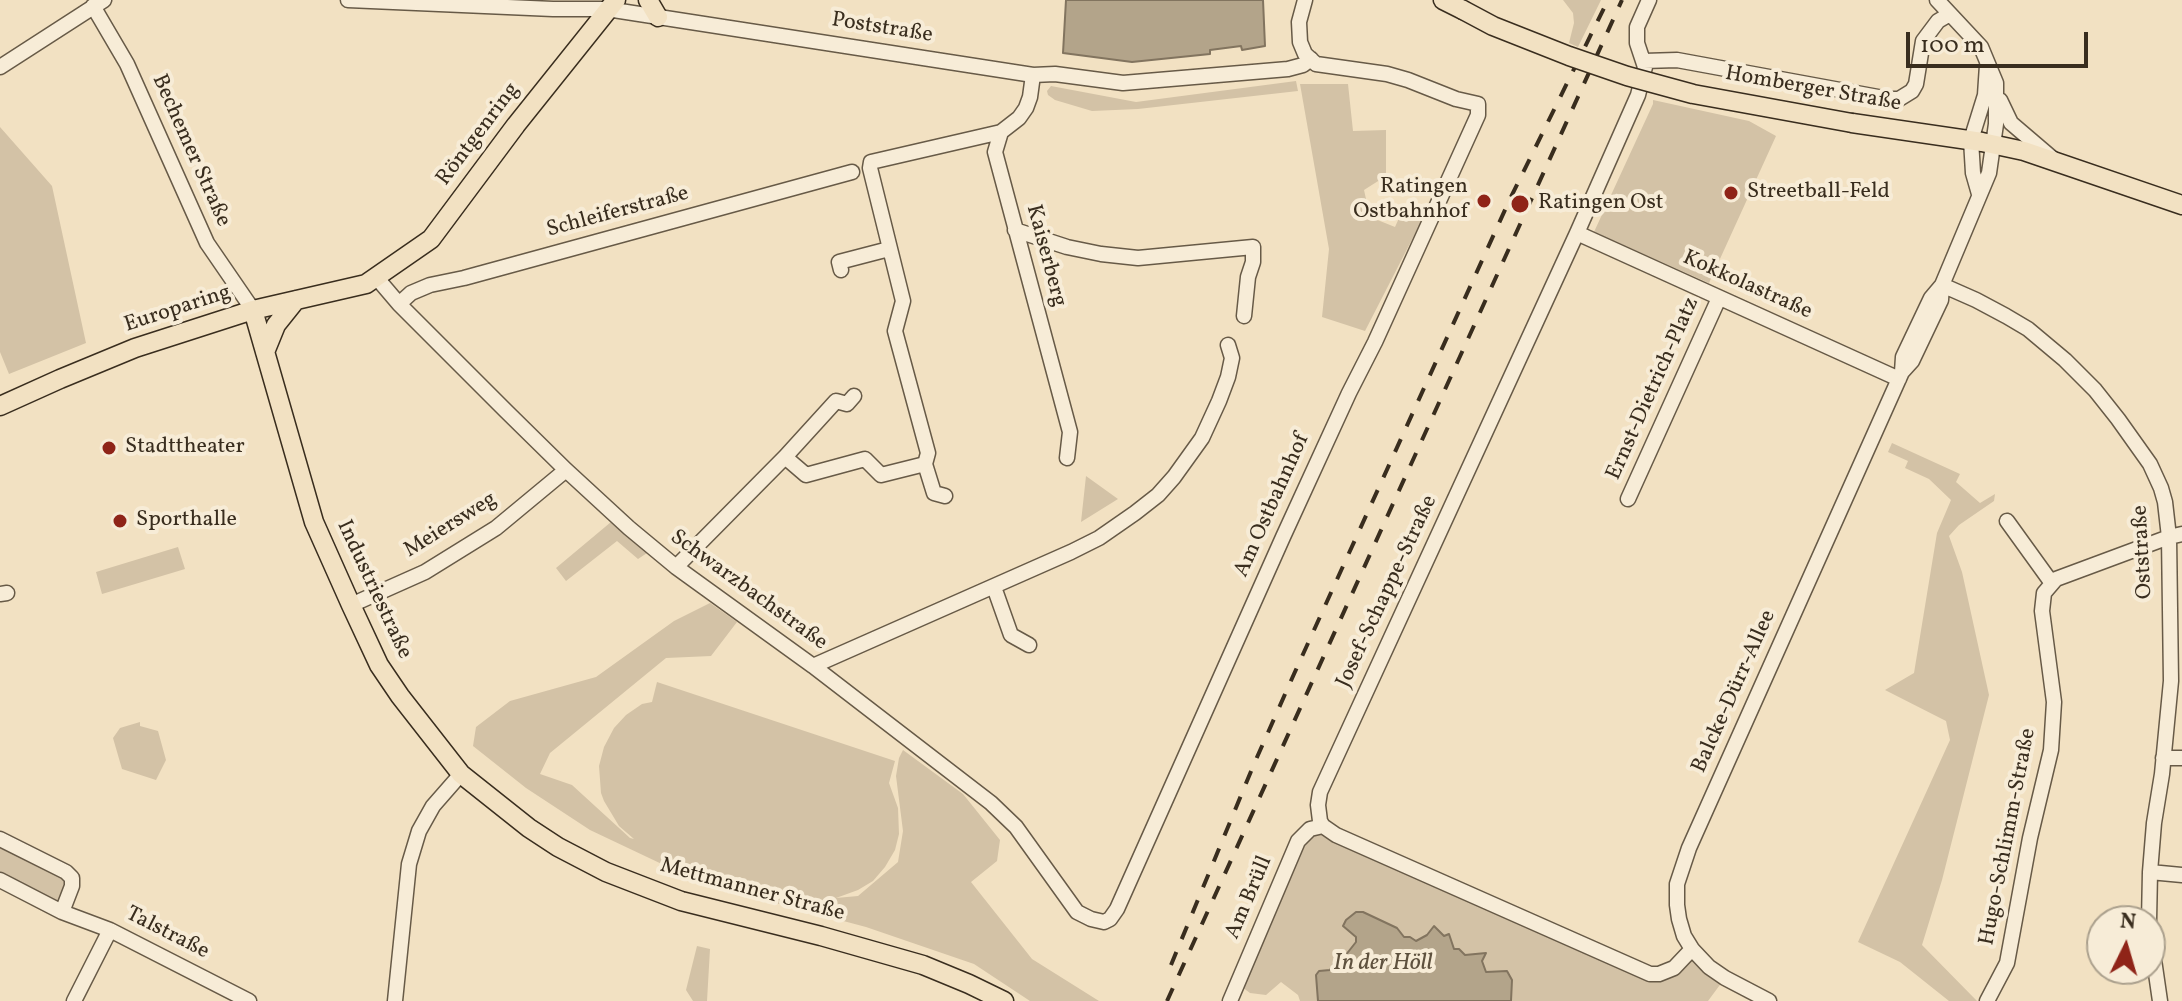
<!DOCTYPE html>
<meta charset="utf-8">
<style>
body{margin:0}
#map{position:relative;width:2182px;height:1001px;overflow:hidden;background:#f2e1c2;font-family:Vollkorn,serif}
canvas{display:block}
.north{position:absolute;left:2086px;top:905px;width:80px;height:80px;box-sizing:border-box;background:#f7ecd7;border:2px solid #aba08d;border-radius:50%;rotate:5deg;font-size:22px;font-weight:700;line-height:32px;text-align:center;color:#392d1e}
.north::after{content:'';display:block;margin:auto;width:28px;height:36px;background:#8f2418;clip-path:polygon(50% 0,100% 100%,50% 72%,0 100%)}
.scale{position:absolute;left:1906px;top:32px;width:182px;height:36px;box-sizing:border-box;border:4px solid #392d1e;border-top:0;padding-left:10px;font-size:24px;line-height:28px;white-space:nowrap;color:#392d1e;-webkit-text-stroke:6px #f7ecd7;paint-order:stroke}
</style>
<div id="map">
<canvas width="2182" height="1001"></canvas>
<div class="north">N</div>
<div class="scale">100 m</div>
</div>
<script>
const ctx = document.querySelector('canvas').getContext('2d');
ctx.lineJoin = 'round';
function fillPath(path, color) {
  ctx.fillStyle = color;
  ctx.fill(path, 'evenodd');
}
function toPath(rows) {
  const path = new Path2D();
  for (const r of rows) {
    path.moveTo(r[0], r[1]);
    for (let i = 2; i < r.length; i += 2) path.lineTo(r[i], r[i + 1]);
  }
  return path;
}
function trace(path, color, width, dash) {
  ctx.strokeStyle = color;
  ctx.lineWidth = width;
  ctx.lineCap = dash ? 'butt' : 'round';
  ctx.setLineDash(dash || []);
  ctx.stroke(path);
}
function drawText(font, color, halo, rows, align = 'center') {
  ctx.font = font + ' Vollkorn,serif';
  ctx.lineWidth = 8;
  ctx.setLineDash([]);
  ctx.textBaseline = 'middle';
  ctx.strokeStyle = halo;
  ctx.fillStyle = color;
  for (const [text, x, y, turn = 0] of rows) {
    ctx.save();
    ctx.translate(x, y);
    ctx.rotate((+turn || 0) * Math.PI / 180);
    ctx.textAlign = isNaN(turn) ? turn : align;
    if (halo) ctx.strokeText(text, 0, 0);
    ctx.fillText(text, 0, 0);
    ctx.restore();
  }
}
fillPath(toPath([
 [1563,0,1601,0,1578,47,1569,43,1574,23,1573,13],
 [1296,81,1298,91,1138,109,1092,111,1055,100,1048,95,1047,91,1051,86,1136,102],
 [1300,84,1348,84,1353,131,1386,130,1386,176,1364,190,1370,217,1395,227,1404,207,1423,218,1365,331,1322,317,1329,249],
 [1653,100,1749,121,1776,136,1709,283,1594,232,1653,104],
 [0,127,52,186,86,343,9,374,0,352],
 [1892,443,1960,474,1956,482,1980,503,1995,494,1994,501,1959,525,1949,536,1962,572,1989,695,1942,880,1922,945,1977,1001,1949,1001,1900,962,1858,942,1950,740,1946,721,1885,690,1914,673,1937,533,1951,500,1929,479,1905,468,1908,461,1888,452],
 [1086,476,1118,499,1081,522],
 [611,522,647,553,638,559,617,541,566,581,556,568],
 [178,547,185,569,102,594,96,572],
 [710,603,737,622,711,656,666,658,550,753,540,774,572,785,630,838,634,839,619,826,604,801,601,793,599,766,604,747,614,728,626,715,642,704,652,702,657,682,895,761,889,783,898,808,899,834,895,850,885,867,873,881,858,890,836,898,858,896,898,862,903,831,896,776,899,758,903,750,963,794,1000,840,997,861,971,882,1032,959,1099,1001,1030,1001,974,964,866,927,704,884,590,830,526,788,473,746,476,727,510,701,596,677,674,621],
 [140,722,140,726,158,731,166,760,156,780,122,769,113,738,120,728],
 [1323,826,1659,974,1692,949,1725,978,1708,1001,1300,1001,1298,995,1281,982,1266,995,1250,993,1238,984,1298,841],
 [0,838,71,878,62,911,0,879],
 [697,946,710,949,707,1001,693,1001,686,990]
]), '#d3c2a6');
const water = toPath([
 [1066,0,1263,0,1265,46,1242,50,1241,46,1210,50,1210,54,1132,62,1063,53,1066,0],
 [1356,912,1363,912,1397,928,1404,937,1410,937,1416,941,1427,935,1434,926,1444,936,1449,934,1454,949,1459,949,1465,955,1486,953,1482,961,1486,972,1507,971,1512,980,1511,1001,1318,1001,1316,975,1319,971,1330,970,1334,963,1341,961,1356,942,1356,937,1343,926,1346,920,1356,912]
]);
fillPath(water, '#b3a48a');
trace(water, '#82745f', 2);
const minor = toPath([
 [348,0,553,9,607,9,1033,75,1055,74,1123,83,1288,69,1303,65,1311,59],
 [1649,0,1637,27,1637,43,1645,67,1638,95,1577,233,1320,792,1318,805,1320,821,1323,826,1336,835,1650,974,1659,974,1674,968,1692,949],
 [93,6,127,64,207,243,253,310],
 [1644,61,1677,60,1889,99,1899,99,1912,91,1916,84,1923,41,1938,21,1950,14],
 [0,67,104,0],
 [1033,75,1030,97,1026,108,1019,118,1001,132,995,152,1070,432,1067,458],
 [2000,100,2011,123,2052,158],
 [1979,194,1973,173,1971,140,1985,95,1987,65],
 [1015,230,1067,247,1101,254,1138,258,1253,247,1253,262,1248,277,1244,316],
 [1577,233,1899,379],
 [841,270,839,262,889,249],
 [376,277,399,304,506,411,566,470,629,528,676,567,813,666,991,803,1016,827,1077,912,1091,919,1104,922,1110,919,1117,909,1283,537,1349,393,1375,342,1478,115,1478,104,1456,99,1408,80,1387,74,1316,64,1305,54,1300,42,1299,22,1305,0],
 [1942,285,1976,300,2006,316,2028,329,2065,360,2095,390,2118,419,2150,464,2161,488,2165,502,2169,537,2171,681,2162,774,2154,823,2150,872,2149,921],
 [399,304,411,293,430,285,464,278,852,172],
 [1902,372,1903,357,1931,298,1942,285,1989,173,1996,124,1996,83,1981,47,1937,0],
 [785,457,806,475,865,459,881,475,925,464],
 [945,496,934,493,925,464,928,453,895,331,903,301,870,168,871,162,1001,132],
 [1628,499,1719,298],
 [2007,521,2051,582],
 [676,567,785,457,836,401,847,404,854,396],
 [994,587,1011,635,1029,645],
 [0,594,7,593],
 [351,605,425,572,496,528,566,470],
 [813,666,1071,552,1099,538,1135,513,1158,495,1174,477,1202,438,1219,401,1228,377,1232,358,1228,345],
 [2163,758,2182,758],
 [0,839,66,872,72,878,72,886,62,912],
 [2150,872,2182,875],
 [0,880,62,912,110,930,249,1001],
 [2150,932,2160,1001],
 [74,1001,110,930],
 [395,1001,409,864,419,831,433,806,461,774],
 [1230,1001,1298,841,1310,829,1323,826],
 [1769,1001,1725,978,1709,967,1692,949,1684,936,1679,919,1677,905,1677,884,1689,848,1902,372,1912,361,1941,300,1942,285],
 [1987,1001,2007,963,2030,838,2051,750,2054,702,2042,611,2044,593,2056,579,2169,537,2182,534]
]);
const major = toPath([
 [648,0,658,17],
 [1443,0,1463,10],
 [1852,123,1982,142,2024,151,2182,205],
 [253,310,314,522,351,605,379,665,400,696,461,774,529,828,558,847,606,872,681,901,821,936,923,965,969,984,1004,1001],
 [265,352,276,325,296,300],
 [0,406,60,379,135,348,253,310,366,284,431,239,516,125,616,0]
]);
trace(minor, '#675a47', 17);
trace(major, '#392d1e', 21);
trace(minor, '#f7ecd7', 14);
trace(major, '#f2e1c2', 18);
trace(toPath([
 [1171,965,1254,764,1294,674,1510,199,1608,0],
 [1167,1001,1622,0]
]), '#392d1e', 4, [14, 14]);
const majorBridge = toPath([
 [1463,10,1493,26,1569,56,1627,76,1693,94,1852,123]
]);
trace(majorBridge, '#392d1e', 21, []);
trace(majorBridge, '#f2e1c2', 18);
for (const [x, y, r, color] of [
 [1731,193,8,"#8f2418"],
 [1484,201,8,"#8f2418"],
 [1520,204,10,"#8f2418"],
 [109,448,8,"#8f2418"],
 [120,521,8,"#8f2418"]
]) {
  const dot = new Path2D();
  dot.arc(x, y, r, 0, 2 * Math.PI);
  ctx.fillStyle = color;
  ctx.fill(dot);
  trace(dot, '#f7ecd7', 3);
}
drawText('22px', '#392d1e', '#f7ecd7', [
 ["Poststraße",882,29,9],
 ["Homberger Straße",1813,90,10],
 ["Röntgenring",479,135,-53],
 ["Bechemer Straße",190,151,66],
 ["Schleiferstraße",618,213,-15],
 ["Kaiserberg",1045,256,75],
 ["Kokkolastraße",1747,286,24],
 ["Europaring",178,310,-18],
 ["Ernst-Dietrich-Platz",1654,389,-66],
 ["Am Ostbahnhof",1273,506,-66],
 ["Meiersweg",451,526,-32],
 ["Oststraße",2144,552,-93],
 ["Industriestraße",373,590,65],
 ["Schwarzbachstraße",748,591,36],
 ["Josef-Schappe-Straße",1388,592,-65],
 ["Balcke-Dürr-Allee",1735,692,-66],
 ["Hugo-Schlimm-Straße",2009,837,-79],
 ["Mettmanner Straße",752,891,15],
 ["Am Brüll",1250,898,-67],
 ["Talstraße",167,934,27]
]);
drawText('22px', '#392d1e', '#f7ecd7', [
 ["Ratingen",1468,188,"right"],
 ["Ostbahnhof",1468,213,"right"],
 ["Streetball-Feld",1747,193],
 ["Ratingen Ost",1538,204],
 ["Stadttheater",125,448],
 ["Sporthalle",136,521]
], 'left');
drawText('italic 24px', '#5e513e', '#f7ecd7', [
 ["In der Höll",1383,965]
]);
</script>
